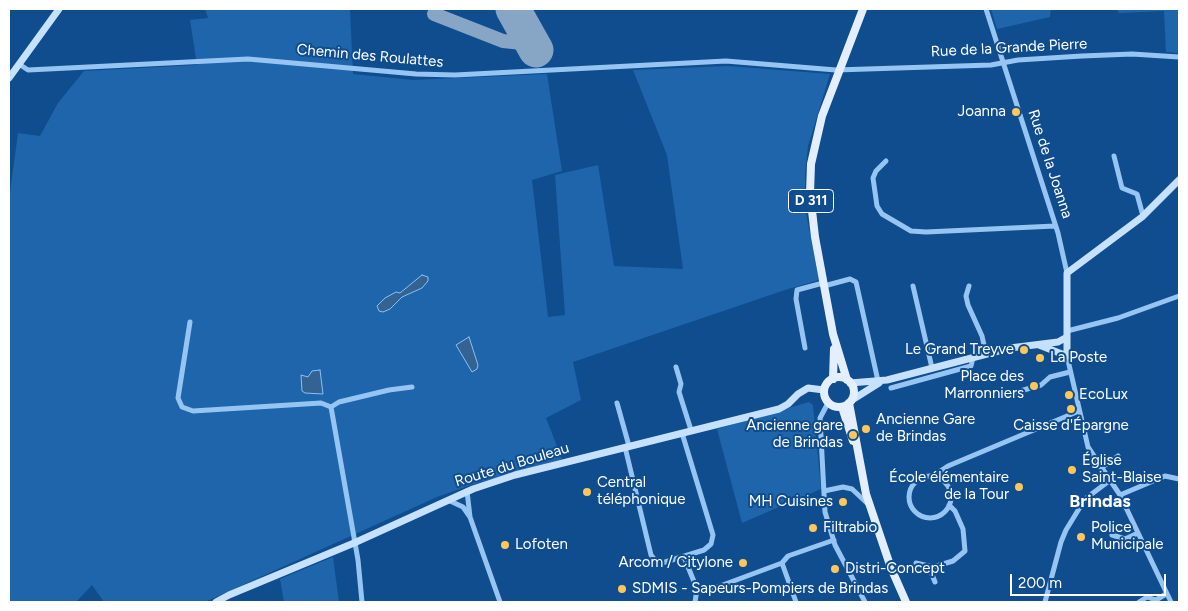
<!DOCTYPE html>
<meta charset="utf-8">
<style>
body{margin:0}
#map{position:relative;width:1188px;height:611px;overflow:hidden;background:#0f4d8e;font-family:Figtree,sans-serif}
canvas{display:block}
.frame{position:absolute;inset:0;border:10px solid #fff;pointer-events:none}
.scale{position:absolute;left:1010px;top:574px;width:156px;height:22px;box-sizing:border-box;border:2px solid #fff;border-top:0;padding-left:6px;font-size:15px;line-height:18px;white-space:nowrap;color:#fff;-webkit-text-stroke:4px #0f4d8e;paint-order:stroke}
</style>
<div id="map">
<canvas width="1188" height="611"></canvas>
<div class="frame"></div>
<div class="scale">200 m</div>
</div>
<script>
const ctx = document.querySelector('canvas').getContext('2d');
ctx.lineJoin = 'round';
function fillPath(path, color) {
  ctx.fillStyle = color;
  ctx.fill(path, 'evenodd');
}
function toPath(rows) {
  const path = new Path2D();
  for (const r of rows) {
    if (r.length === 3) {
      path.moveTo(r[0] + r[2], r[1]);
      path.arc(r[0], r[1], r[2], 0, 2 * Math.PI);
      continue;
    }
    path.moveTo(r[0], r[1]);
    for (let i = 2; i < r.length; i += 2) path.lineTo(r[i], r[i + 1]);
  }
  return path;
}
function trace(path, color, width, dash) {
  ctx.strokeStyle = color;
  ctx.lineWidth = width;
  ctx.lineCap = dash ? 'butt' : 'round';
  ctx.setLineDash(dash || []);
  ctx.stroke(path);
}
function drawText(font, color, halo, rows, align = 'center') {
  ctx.font = font + ' Figtree,sans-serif';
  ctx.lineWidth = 4;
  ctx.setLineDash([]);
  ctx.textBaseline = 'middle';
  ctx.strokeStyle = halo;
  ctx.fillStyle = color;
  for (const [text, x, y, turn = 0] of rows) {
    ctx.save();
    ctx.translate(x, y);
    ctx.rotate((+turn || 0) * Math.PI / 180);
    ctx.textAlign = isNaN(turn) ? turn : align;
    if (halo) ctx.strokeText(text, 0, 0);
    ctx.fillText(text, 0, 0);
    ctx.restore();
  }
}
fillPath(toPath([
 [205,9,350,9,353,74,413,80,547,74,562,171,532,180,548,317,565,315,555,175,598,165,614,266,683,269,667,155,633,70,728,66,830,74,808,146,805,175,805,208,819,280,785,290,573,362,581,400,546,418,562,459,471,485,437,497,205,602,104,602,92,585,76,602,9,602,9,199,18,133,40,136,58,103,84,71,197,65,190,20,208,18],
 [991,9,1051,9,1050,17,997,29],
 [1071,9,1179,9,1179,53,1166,52,1164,11,1119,13,1117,9],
 [809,402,813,405,821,489,742,523,717,429],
 [333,557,339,602,284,602,280,579]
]), '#1e65ac');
const water = toPath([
 [422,275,428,277,428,281,422,288,402,297,390,309,383,312,379,311,377,306,385,298,396,292,400,293,422,275],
 [469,337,478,365,477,369,472,372,456,345,469,337],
 [320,370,323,394,305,393,302,391,301,375,308,377,312,371,320,370]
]);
fillPath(water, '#346292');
trace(water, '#88c1f7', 1);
trace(toPath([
 [434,14,503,41,532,44]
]), '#87a6c6', 14);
trace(toPath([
 [513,9,536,50]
]), '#87a6c6', 35);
trace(toPath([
 [986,9,1058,233,1067,273],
 [19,64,28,70,248,59,416,74,455,75,726,61,836,70,991,65,1018,60,1082,56,1132,54,1179,57],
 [1114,156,1122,188,1137,194,1143,216],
 [886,161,876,171,873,178,877,206,882,214,911,231,926,232,1055,226],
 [824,286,850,279,856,282,878,381],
 [913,286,932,368],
 [969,286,966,296,968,305,982,336,986,354],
 [190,322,178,398,182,407,193,411,321,403,331,407,358,560,362,602],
 [1067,331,1118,318,1179,296],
 [805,348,796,299,797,290,823,283],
 [1067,356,1088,447,1120,495,1171,602],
 [676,367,681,384,679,392,691,430],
 [891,388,971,366,973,358],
 [1003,396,1041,385,1050,377,1070,372],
 [617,403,629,446],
 [828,403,820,418,825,512,835,545,865,602],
 [331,407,339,402,389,390,412,387],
 [625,447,651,555,655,560,662,563,704,550,711,544,713,535,682,433],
 [1101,468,1118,456],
 [930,497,21],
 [933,476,948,466,1079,411],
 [467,491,470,517,500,602],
 [824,491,843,487,852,489,869,505],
 [1120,495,1165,476,1179,479],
 [448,500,463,507,470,517],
 [1112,535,1125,539,1138,533],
 [684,557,697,589,704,592,782,563],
 [916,563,933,567,953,561,965,551,963,529,955,511,949,505],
 [929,567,935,582],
 [695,602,697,589],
 [796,602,782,563,788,556,834,540],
 [1045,602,1061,542,1066,530,1085,499,1109,481],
 [1139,602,1147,597,1156,600,1166,594]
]), '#97c5f3', 5);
trace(toPath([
 [9,78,59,9],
 [1039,345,1067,356,1067,273,1142,217,1179,180],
 [850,383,887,380,1010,348,1058,342,1067,337],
 [852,400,879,383],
 [216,602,229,595,354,543,473,489,515,475,779,409,788,404,798,394,808,388,824,390]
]), '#c6e1fd', 7);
trace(toPath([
 [839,392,15],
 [833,379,834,349],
 [847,380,833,334,815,237,810,193,811,164,822,116,863,9],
 [849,403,866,494,891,568,906,602],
 [842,407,853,441]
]), '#e3efff', 8);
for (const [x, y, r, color] of [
 [1016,112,5,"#ffc759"],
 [1024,350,5,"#ffc759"],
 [1040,358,5,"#ffc759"],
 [1034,386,5,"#ffc759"],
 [1069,395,5,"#ffc759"],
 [1071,409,5,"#ffc759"],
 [866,429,5,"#ffc759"],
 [853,435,5,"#ffc759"],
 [1072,470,5,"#ffc759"],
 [1019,487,5,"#ffc759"],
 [587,492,5,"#ffc759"],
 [843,502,5,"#ffc759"],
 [813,528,5,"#ffc759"],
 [1081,537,5,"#ffc759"],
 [505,545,5,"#ffc759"],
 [743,563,5,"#ffc759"],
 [835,569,5,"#ffc759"],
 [622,589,5,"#ffc759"]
]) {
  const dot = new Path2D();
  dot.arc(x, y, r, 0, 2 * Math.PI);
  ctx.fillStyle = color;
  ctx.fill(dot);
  trace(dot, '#0f4d8e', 2);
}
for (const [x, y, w] of [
 [811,201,45]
]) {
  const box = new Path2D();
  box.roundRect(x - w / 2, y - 11.5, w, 23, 4);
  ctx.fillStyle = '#0f4d8e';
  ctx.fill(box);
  trace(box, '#fff', 1);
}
drawText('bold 14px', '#fff', null, [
 ["D 311",811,201]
]);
drawText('15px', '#fff', '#0f4d8e', [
 ["Rue de la Grande Pierre",1009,48,-3],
 ["Chemin des Roulattes",370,56,5],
 ["Rue de la Joanna",1050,164,72],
 ["Route du Bouleau",512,465,-17]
]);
drawText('15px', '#fff', '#0f4d8e', [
 ["Joanna",1006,112,"right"],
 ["Le Grand Treyve",1014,350,"right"],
 ["La Poste",1050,358],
 ["Place des",1024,377,"right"],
 ["Marronniers",1024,394,"right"],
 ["EcoLux",1079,395],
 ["Ancienne Gare",876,420],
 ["de Brindas",876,437],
 ["Ancienne gare",843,426,"right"],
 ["de Brindas",843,443,"right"],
 ["Caisse d'Épargne",1071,426,"center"],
 ["Église",1082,461],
 ["Saint-Blaise",1082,478],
 ["École élémentaire",1009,478,"right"],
 ["de la Tour",1009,495,"right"],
 ["Central",597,483],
 ["téléphonique",597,500],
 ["MH Cuisines",833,502,"right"],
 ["Filtrabio",823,528],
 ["Police",1091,528],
 ["Municipale",1091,545],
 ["Lofoten",515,545],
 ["Arcom / Citylone",733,563,"right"],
 ["Distri-Concept",845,569],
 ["SDMIS - Sapeurs-Pompiers de Brindas",632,589]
], 'left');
drawText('bold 18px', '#fff', '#0f4d8e', [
 ["Brindas",1100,502]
]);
</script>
